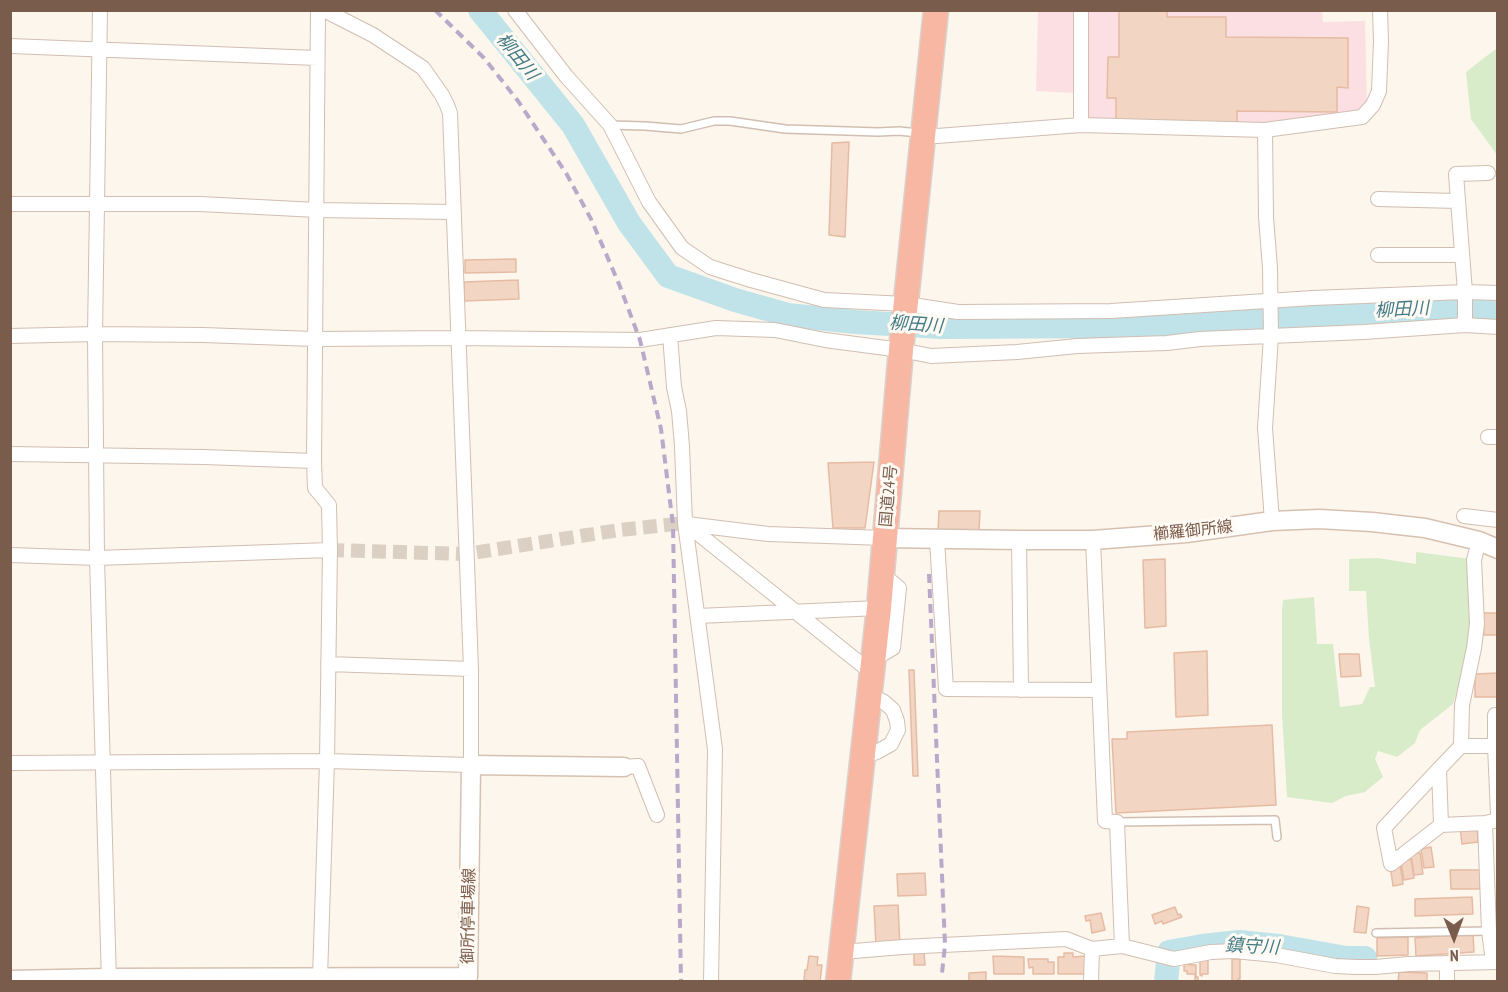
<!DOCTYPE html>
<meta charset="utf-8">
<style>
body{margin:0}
#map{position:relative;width:1508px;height:992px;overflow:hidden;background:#fdf6ec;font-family:"PT Sans Narrow",sans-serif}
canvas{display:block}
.frame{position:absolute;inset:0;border:12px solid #7a5c4d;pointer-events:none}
.north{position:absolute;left:1424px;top:908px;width:60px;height:60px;-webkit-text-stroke:4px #fffaf3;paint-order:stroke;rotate:179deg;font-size:16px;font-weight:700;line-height:24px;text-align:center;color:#7a5c4d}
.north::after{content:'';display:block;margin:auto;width:21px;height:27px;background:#7a5c4d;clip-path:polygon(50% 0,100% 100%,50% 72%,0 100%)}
</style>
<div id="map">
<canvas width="1508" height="992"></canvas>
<div class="frame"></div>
<div class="north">N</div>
</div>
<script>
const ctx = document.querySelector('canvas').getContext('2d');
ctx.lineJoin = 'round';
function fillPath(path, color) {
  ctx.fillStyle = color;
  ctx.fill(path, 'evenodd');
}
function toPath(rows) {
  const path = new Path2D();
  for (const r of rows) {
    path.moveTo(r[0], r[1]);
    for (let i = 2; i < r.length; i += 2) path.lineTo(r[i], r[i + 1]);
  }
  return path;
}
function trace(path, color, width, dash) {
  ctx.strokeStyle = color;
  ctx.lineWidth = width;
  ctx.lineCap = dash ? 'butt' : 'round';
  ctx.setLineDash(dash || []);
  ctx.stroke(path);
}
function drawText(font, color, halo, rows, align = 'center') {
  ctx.font = font + ' "PT Sans Narrow","Noto Sans JP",sans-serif';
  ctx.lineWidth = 6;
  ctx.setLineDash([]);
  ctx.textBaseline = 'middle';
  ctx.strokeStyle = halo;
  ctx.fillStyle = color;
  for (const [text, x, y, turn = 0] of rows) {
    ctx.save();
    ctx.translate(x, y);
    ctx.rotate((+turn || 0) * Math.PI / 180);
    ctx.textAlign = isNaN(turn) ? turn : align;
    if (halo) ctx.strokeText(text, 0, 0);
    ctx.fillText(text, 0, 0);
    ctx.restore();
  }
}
fillPath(toPath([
 [1322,10,1323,22,1365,21,1367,108,1356,114,1264,126,1074,122,1074,93,1036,91,1038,11]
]), '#fbdfe3');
fillPath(toPath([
 [1497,48,1497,155,1471,119,1466,72],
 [1416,552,1471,559,1470,649,1453,704,1420,730,1415,743,1397,757,1378,751,1375,759,1383,777,1365,792,1346,796,1332,803,1287,797,1282,714,1282,610,1283,600,1314,597,1317,644,1333,644,1340,707,1362,704,1370,687,1375,687,1369,639,1366,591,1349,591,1349,559,1378,558,1416,564]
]), '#d8ecc9');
trace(toPath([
 [480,10,573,125,629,223,668,276,735,300,788,315,855,322,942,327,1127,326,1438,308,1498,312],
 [1166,982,1169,952,1202,946,1239,942,1279,946,1346,958,1365,958]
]), '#bfe3e8', 24);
const building = toPath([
 [1119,10,1167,10,1167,17,1226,17,1226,37,1348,38,1348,88,1337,87,1337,112,1237,111,1237,123,1116,121,1116,98,1107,98,1108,57,1119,57,1119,10],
 [849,142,845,237,829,235,832,143,849,142],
 [516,259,516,272,465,273,465,260,516,259],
 [518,280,519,299,464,301,464,282,518,280],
 [874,462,865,528,833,528,828,463,874,462],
 [939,511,980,511,979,531,938,531,939,511],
 [1165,559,1166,626,1145,628,1143,560,1165,559],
 [1483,613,1498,613,1498,635,1484,635,1483,613],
 [1207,651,1208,715,1176,717,1174,653,1207,651],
 [1339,654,1359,654,1361,676,1341,677,1339,654],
 [909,670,914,670,918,776,913,776,909,670],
 [1498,673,1498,697,1475,697,1475,674,1498,673],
 [1272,725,1276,805,1116,813,1112,739,1127,739,1127,732,1272,725],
 [1477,826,1478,842,1462,844,1460,827,1477,826],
 [1431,847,1434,867,1424,868,1421,849,1431,847],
 [1420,853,1423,874,1414,875,1411,854,1420,853],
 [1411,859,1414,878,1404,880,1401,861,1411,859],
 [1400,864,1403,884,1393,886,1390,865,1400,864],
 [1450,870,1480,870,1480,889,1451,889,1450,870],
 [925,873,926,895,898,896,897,874,925,873],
 [1472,897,1473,914,1415,916,1415,899,1472,897],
 [898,905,900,946,876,947,874,906,898,905],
 [1357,906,1369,908,1366,933,1354,932,1357,906],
 [1175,907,1178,915,1180,914,1182,917,1163,924,1162,921,1155,924,1152,915,1175,907],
 [1101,913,1105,930,1092,933,1090,920,1086,921,1085,916,1101,913],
 [1473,933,1474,952,1416,956,1415,938,1473,933],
 [1408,937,1408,955,1377,956,1377,938,1408,937],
 [914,952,924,952,925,965,914,965,914,952],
 [1064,953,1073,953,1073,957,1086,956,1086,974,1058,974,1058,957,1064,957,1064,953],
 [809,956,818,957,817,965,822,965,820,982,804,980,805,970,807,970,809,956],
 [993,956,1024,957,1024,974,994,974,993,956],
 [1028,959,1048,959,1048,962,1054,962,1054,974,1033,974,1033,967,1029,968,1028,959],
 [1232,959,1240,959,1240,979,1238,979,1238,982,1232,982,1232,959],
 [1200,960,1208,960,1208,974,1202,974,1202,976,1200,975,1200,960],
 [1184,964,1196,965,1196,977,1198,977,1198,982,1195,982,1195,974,1187,974,1187,971,1184,971,1184,964],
 [986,972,986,982,969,982,969,973,986,972],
 [1399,972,1427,973,1427,982,1398,982,1399,972]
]);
fillPath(building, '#f3d5c3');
trace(building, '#e6bba3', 1.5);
trace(toPath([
 [330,550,466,554,619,530,685,523]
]), '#dcd0c4', 14, [14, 7]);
const lane = toPath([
 [610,125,645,126,681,129,714,121,730,121,785,129,878,132,899,131,918,133],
 [1117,822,1275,820,1277,837],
 [1376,933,1489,931]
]);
const street = toPath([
 [100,10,95,334,97,558,109,982],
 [318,10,314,461,315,488,329,505,330,550,327,761,320,978],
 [515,10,566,76,610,125,649,202,682,248,710,267,751,280,824,300,906,304,958,312,1111,311,1313,298,1465,292,1498,293],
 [10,46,317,58],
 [1081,125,1081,10],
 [1265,130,1266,217,1270,268,1271,336,1265,428,1272,521],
 [923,134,937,136,1081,125,1265,130,1362,117,1373,105,1379,91,1381,41,1380,10],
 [1378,199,1458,201],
 [10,204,200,204,317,210,453,212],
 [1378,255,1462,255],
 [1465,325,1465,292,1456,174,1488,173],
 [670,335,674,387,679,411,682,446,685,523,715,749,711,982],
 [10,336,95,334,203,335,314,339,458,338,640,340,716,328,775,330,825,340,901,350,931,356,1017,352,1077,346,1167,343,1200,339,1364,332,1465,325,1498,327],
 [1488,437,1498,437],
 [10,454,204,457,314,461],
 [1464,516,1498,520],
 [685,523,872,673],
 [687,524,768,534,885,538],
 [937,539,946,689,1099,690],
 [1019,540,1021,690],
 [1093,540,1105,821,1117,822,1122,946],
 [1479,541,1474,560,1477,624,1474,648,1462,705,1461,746,1495,746,1498,814],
 [10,555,97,558,330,550],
 [698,616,879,608],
 [874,659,893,648,899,588,883,575],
 [328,664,471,669],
 [1461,746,1439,769,1441,825,1485,823],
 [1495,746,1495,715],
 [863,754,871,754,877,752,891,744,898,730,897,721,893,710,884,702,870,695],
 [10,763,327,761,471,765,471,669,450,113,447,105,442,95,423,68,373,35,324,10],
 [624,767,638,766,657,815],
 [1439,769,1384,828,1391,864,1441,825],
 [842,952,902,947,1066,939,1092,949],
 [1493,962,1489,931,1485,823,1498,820],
 [1447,963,1447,982],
 [1091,982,1092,949,1122,946,1174,959,1211,952,1234,951,1276,955,1335,966,1356,967,1375,967,1409,964,1498,962]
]);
const secondary = toPath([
 [885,538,1019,540,1093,540,1186,533,1272,521,1319,519,1372,522,1425,528,1479,541,1498,549],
 [10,980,108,978,468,977,471,765,624,767]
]);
const highway = toPath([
 [838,982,879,608,901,350,936,10]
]);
trace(lane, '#d1beb0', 10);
trace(street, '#d1beb0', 16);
trace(secondary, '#d6c0b0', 21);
trace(highway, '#dad1cd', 27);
trace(lane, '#fff', 7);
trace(street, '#fff', 14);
trace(secondary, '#fff', 18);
trace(highway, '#f7b7a3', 24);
trace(toPath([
 [435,10,484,58,518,101,566,173,591,219,619,284,640,340,661,429,673,525,681,982],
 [929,574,945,945,942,973]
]), '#b9a8c9', 4, [9, 6]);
drawText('16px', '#7a5c4d', '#fffaf3', [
 ["国道24号",889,496,-85],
 ["櫛羅御所線",1193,531,-6],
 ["御所停車場線",469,916,-89]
]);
drawText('italic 18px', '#437c86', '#fffaf3', [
 ["柳田川",517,57,51],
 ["柳田川",1402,310,-3],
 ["柳田川",916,325,4],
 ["鎮守川",1252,947,3]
]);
</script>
